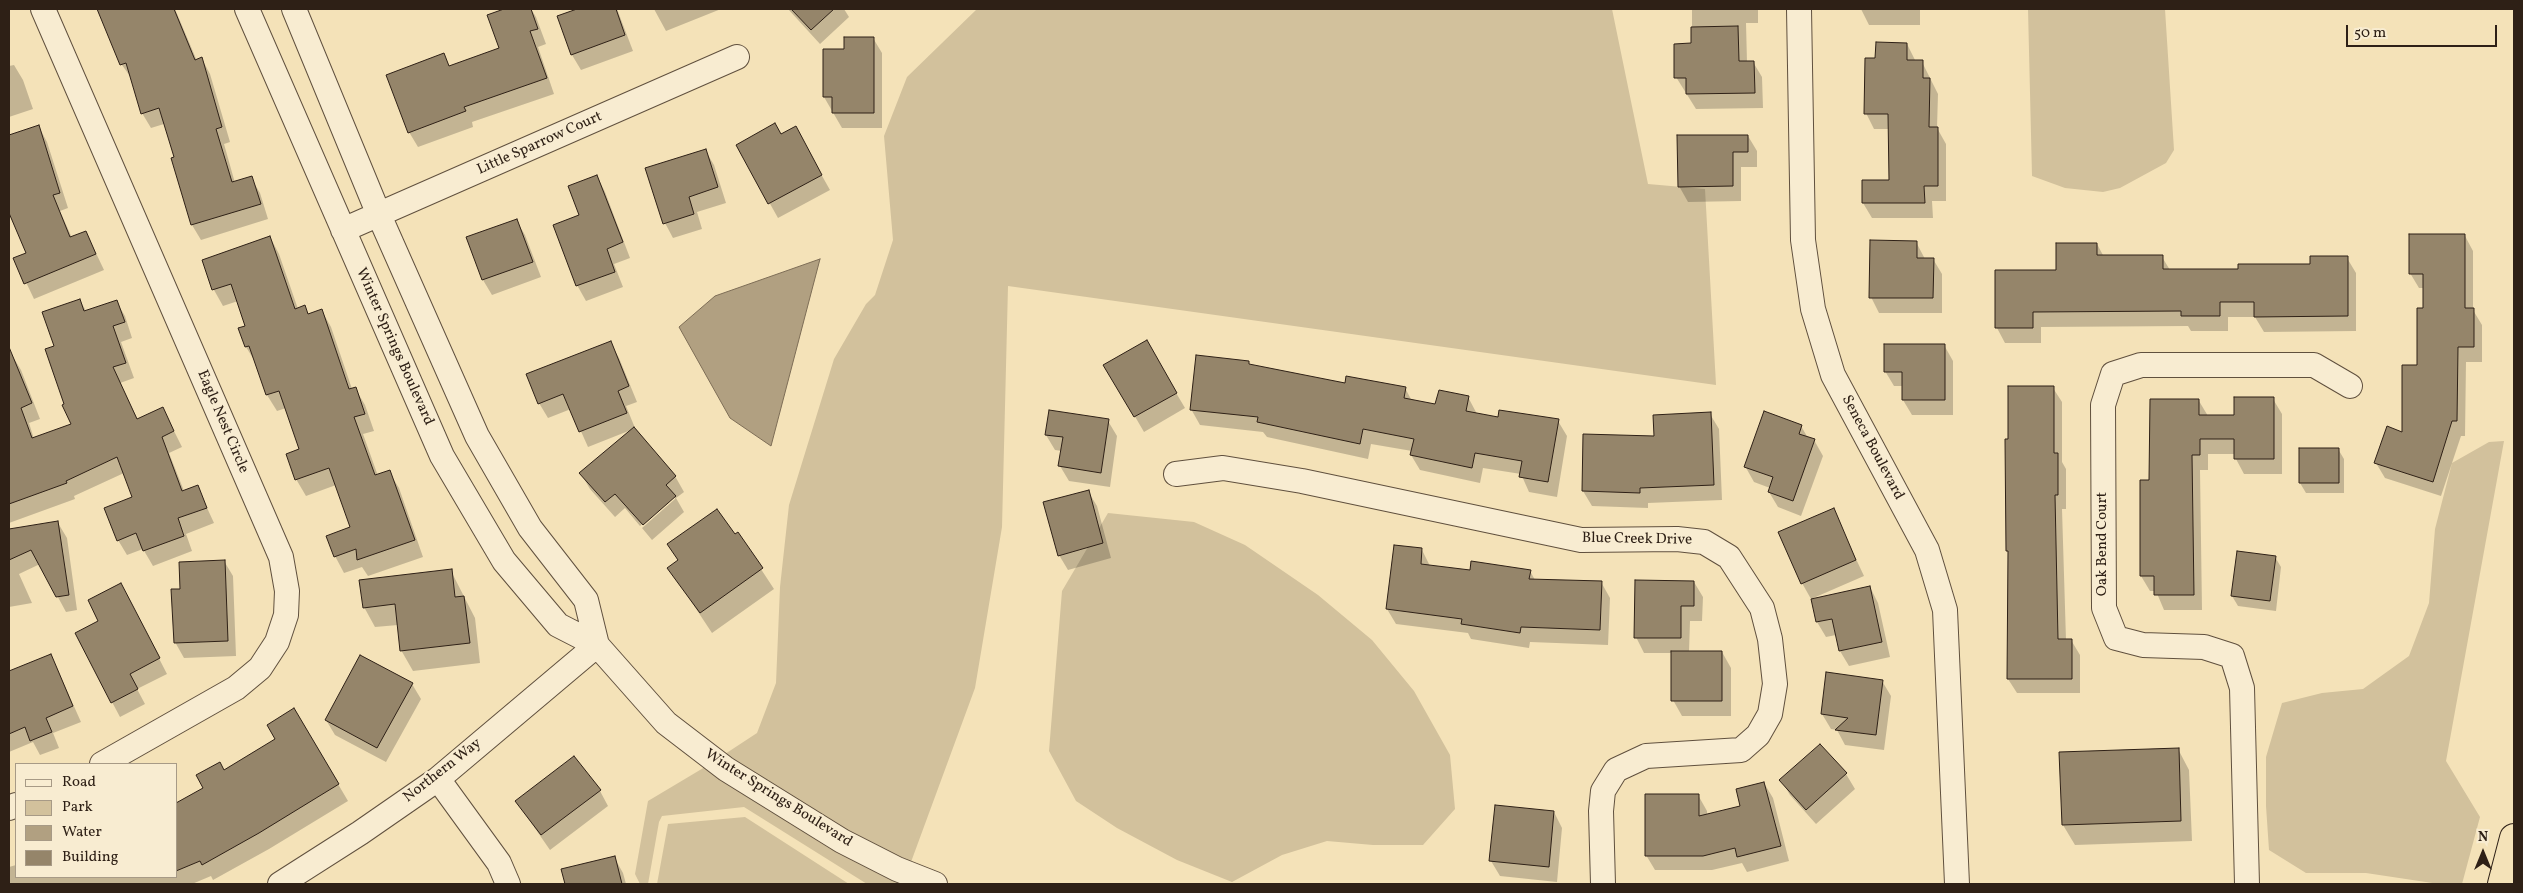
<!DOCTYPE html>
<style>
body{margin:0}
#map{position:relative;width:2523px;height:893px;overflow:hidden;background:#f4e2b8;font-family:Vollkorn,serif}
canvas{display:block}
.frame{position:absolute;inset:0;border:10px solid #2e2016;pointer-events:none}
.legend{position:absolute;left:15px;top:763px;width:162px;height:115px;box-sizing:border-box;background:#f8ecd1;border:1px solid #a79a86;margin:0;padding:6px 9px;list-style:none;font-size:15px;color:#2e2016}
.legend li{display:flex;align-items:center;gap:10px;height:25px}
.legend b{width:25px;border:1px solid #a79a86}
.north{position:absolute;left:2458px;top:828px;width:50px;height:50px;-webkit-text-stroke:4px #f8ecd1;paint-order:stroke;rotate:0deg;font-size:14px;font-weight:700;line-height:20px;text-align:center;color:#2e2016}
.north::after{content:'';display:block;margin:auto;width:18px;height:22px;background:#2e2016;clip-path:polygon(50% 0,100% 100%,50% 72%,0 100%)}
.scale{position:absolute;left:2346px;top:25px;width:151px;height:22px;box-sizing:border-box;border:2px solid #2e2016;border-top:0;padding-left:6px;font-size:15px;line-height:18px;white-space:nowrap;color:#2e2016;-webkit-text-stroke:4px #f8ecd1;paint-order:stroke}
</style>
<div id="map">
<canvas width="2523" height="893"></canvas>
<div class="frame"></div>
<ul class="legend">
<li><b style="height:6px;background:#f8ecd1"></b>Road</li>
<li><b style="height:14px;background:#d2c19c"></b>Park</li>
<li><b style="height:14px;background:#b1a081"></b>Water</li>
<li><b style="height:14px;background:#95856a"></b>Building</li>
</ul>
<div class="north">N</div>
<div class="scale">50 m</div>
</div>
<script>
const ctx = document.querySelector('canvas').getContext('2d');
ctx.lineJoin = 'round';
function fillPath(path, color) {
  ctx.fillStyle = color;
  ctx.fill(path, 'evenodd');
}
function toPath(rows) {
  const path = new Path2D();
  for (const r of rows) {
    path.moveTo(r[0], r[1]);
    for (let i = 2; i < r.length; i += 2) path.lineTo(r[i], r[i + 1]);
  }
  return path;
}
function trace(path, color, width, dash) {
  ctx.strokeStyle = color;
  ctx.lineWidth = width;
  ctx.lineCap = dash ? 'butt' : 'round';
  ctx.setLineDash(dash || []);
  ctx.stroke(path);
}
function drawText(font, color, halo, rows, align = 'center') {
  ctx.font = font + ' Vollkorn,serif';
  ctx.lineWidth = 4.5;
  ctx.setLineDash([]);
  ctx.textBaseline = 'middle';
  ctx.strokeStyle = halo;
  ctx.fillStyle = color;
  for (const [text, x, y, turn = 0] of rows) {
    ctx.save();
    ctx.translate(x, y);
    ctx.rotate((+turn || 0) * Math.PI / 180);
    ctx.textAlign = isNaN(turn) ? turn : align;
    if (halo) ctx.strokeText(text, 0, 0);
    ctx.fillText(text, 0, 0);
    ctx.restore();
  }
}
fillPath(toPath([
 [977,9,1612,9,1648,184,1705,189,1716,385,1008,286,1002,527,975,688,911,862,847,831,725,754,757,733,776,683,780,587,789,505,834,359,866,304,875,295,893,240,884,136,907,77],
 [2028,9,2165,9,2174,150,2166,163,2120,188,2103,192,2065,188,2032,176],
 [2504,441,2446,761,2480,817,2462,884,2439,884,2366,873,2306,873,2269,850,2266,806,2266,757,2282,703,2322,693,2363,689,2409,656,2429,603,2435,529,2452,463,2489,442],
 [1108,513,1194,522,1245,545,1318,595,1372,640,1414,691,1450,755,1455,809,1423,845,1373,845,1327,841,1282,855,1232,882,1177,860,1117,828,1076,801,1049,751,1062,591],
 [705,767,754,801,829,848,903,884,867,884,744,807,662,816,659,822,648,884,640,884,635,874,648,801],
 [745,817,849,884,657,884,668,824]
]), '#d2c19c');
const water = toPath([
 [820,259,771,446,730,418,679,327,715,296,820,259]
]);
fillPath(water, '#b1a081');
trace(water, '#7d6d56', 1);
fillPath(toPath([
 [98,9,175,9,197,61,202,59,210,74,230,142,224,144,235,183,251,178,260,193,268,219,201,240,192,225,176,158,164,124,151,128,142,113,132,79,122,65],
 [508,9,531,9,536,17,546,44,538,47,554,94,472,122,473,127,418,147,409,132,443,55,450,67,500,49,489,15],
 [581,9,617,9,633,51,581,70,572,55,558,17],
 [654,9,721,9,666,31],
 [788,9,844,9,849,17,820,44],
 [1692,9,1758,9,1758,23,1746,23,1747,62,1753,62,1762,77,1763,108,1696,109,1676,77,1692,45],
 [1861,9,1920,9,1920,25,1869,25],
 [873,38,882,53,882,128,842,128,824,97,845,51],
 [1907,44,1916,62,1922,62,1938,94,1937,128,1946,144,1946,201,1932,201,1933,218,1872,218,1863,203,1890,181,1890,129,1874,129,1866,113,1877,59],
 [14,65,23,80,33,109,9,117,9,66],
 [39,127,47,142,68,208,60,211,72,238,86,232,104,270,34,299,15,259,27,254,9,214,9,136],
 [795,128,830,190,778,218,737,145,780,136],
 [1748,136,1757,151,1757,167,1741,167,1741,201,1688,202,1679,186],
 [705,150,714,165,726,203,697,212,702,229,673,238,665,223],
 [597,176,605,192,630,258,614,264,623,287,586,301,577,285,580,216],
 [516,220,525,235,541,277,492,295,483,280,468,238],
 [2465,236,2473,251,2473,310,2482,325,2482,362,2466,362,2465,436,2461,436,2441,496,2385,478,2376,463,2403,433,2418,367,2425,288,2419,288,2410,273],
 [270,237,279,254,298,309,304,307,309,315,322,311,331,327,352,389,355,388,365,405,374,431,363,434,378,476,389,472,399,488,423,557,368,576,362,567,344,573,335,556,351,528,336,485,306,496,296,479,301,450,286,408,277,411,267,395,256,363,246,347,247,326,238,301,223,306,214,290,203,260],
 [1916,242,1925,259,1933,259,1942,274,1942,313,1879,313,1871,297],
 [2097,244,2104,257,2162,257,2170,270,2239,270,2311,265,2347,258,2356,273,2356,331,2264,332,2255,317,2228,317,2228,331,2191,331,2188,326,2041,327,2041,343,2005,343,1997,328,2058,271],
 [80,300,86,311,116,301,125,316,132,338,121,342,134,378,120,383,138,420,163,409,182,447,169,453,184,491,197,486,214,523,186,534,192,551,153,566,143,549,127,555,118,540,134,498,124,473,74,496,75,499,9,523,9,356,12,355,21,370,40,419,29,423,34,439,73,425,66,405,56,347],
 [610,342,619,358,637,402,626,406,635,428,675,476,684,492,676,498,684,512,652,540,642,528,675,499,675,496,640,526,625,508,615,517,590,489,581,474,631,430,588,447,571,409,548,418,539,403],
 [1146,342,1185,408,1144,432,1105,365],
 [1944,345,1953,361,1953,415,1912,415,1903,400,1903,386,1894,386,1885,371],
 [1248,362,1250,366,1346,384,1405,388,1412,401,1436,406,1468,397,1477,414,1499,418,1558,421,1567,436,1557,497,1529,492,1521,474,1483,468,1480,483,1420,470,1411,455,1412,451,1371,444,1368,459,1267,437,1263,432,1200,425,1191,409],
 [2053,388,2062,402,2062,462,2066,469,2066,509,2062,509,2066,640,2071,640,2080,655,2080,693,2017,693,2008,679,2009,555,2007,550,2009,440],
 [2273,399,2282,414,2282,474,2244,474,2236,459,2236,454,2208,454,2208,470,2200,470,2202,610,2164,610,2156,591,2150,591,2141,576,2150,481,2199,401,2208,416,2236,416],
 [1710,414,1719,429,1722,500,1648,503,1648,508,1592,506,1583,491,1655,437],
 [1108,421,1117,436,1110,487,1069,481,1060,466,1062,451,1055,450,1046,435],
 [1801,426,1808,438,1814,440,1823,456,1801,516,1778,507,1769,492,1770,488,1754,482,1745,466],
 [2338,449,2344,459,2344,493,2306,493,2300,483],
 [1088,491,1097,506,1111,558,1068,570,1059,555],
 [1833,510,1864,576,1811,599,1802,583],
 [58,523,67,538,77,610,66,612,40,564,19,574,32,603,9,607,9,530],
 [738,534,774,589,712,633,669,568,678,561,669,544],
 [1422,550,1430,566,1471,571,1530,571,1535,580,1601,582,1610,598,1608,645,1530,642,1529,648,1471,639,1468,633,1396,624,1387,609],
 [2275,557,2281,567,2276,611,2238,606,2232,596],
 [224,561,233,576,236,656,184,658,175,642,182,590],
 [451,571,475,618,480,663,413,671,401,650,398,625,375,627,364,607],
 [1694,582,1703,597,1702,621,1690,621,1689,652,1722,652,1731,668,1731,716,1682,716,1673,700,1673,653,1644,653,1636,637],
 [1870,587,1878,603,1890,657,1849,666,1840,651,1836,635,1826,637,1817,622],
 [129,600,167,674,137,689,145,704,120,717,112,702,100,622],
 [51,655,81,722,53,733,59,748,40,755,33,742,9,752,9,672],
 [1882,681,1891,696,1884,750,1845,745,1837,730,1831,729,1822,714],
 [412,684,421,699,386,762,335,735,326,720],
 [1820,746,1846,774,1855,789,1816,824,1790,795,1781,780],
 [2178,749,2189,770,2192,841,2075,845,2063,825],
 [224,771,338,784,348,801,269,849,213,880,211,876,192,884,9,884,9,867,16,865,16,877,176,877,176,817],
 [1764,783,1773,798,1789,861,1747,872,1742,863,1712,870,1655,870,1646,855,1698,795,1707,811,1707,815,1742,807],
 [600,791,608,806,550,850,516,801],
 [1554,812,1562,828,1557,882,1500,876,1491,861],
 [614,857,623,873,626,884,566,884,562,870]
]), '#0003');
const building = toPath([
 [97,9,174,9,195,60,202,57,222,127,216,129,232,182,252,176,261,204,191,225,171,158,174,157,159,108,141,114,126,63,120,65,97,9],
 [504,9,531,9,538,29,530,31,547,78,464,107,466,111,408,133,386,75,444,53,449,66,499,48,487,15,504,9],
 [577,9,616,9,625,35,571,55,557,16,577,9],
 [791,9,834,9,811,30,791,9],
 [1738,26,1739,61,1754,61,1755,93,1686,94,1686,78,1674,78,1674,44,1691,43,1691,27,1738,26],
 [844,37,874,37,874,113,832,113,832,97,823,97,823,49,844,49,844,37],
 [1876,42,1907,43,1907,60,1923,60,1923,78,1930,78,1929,127,1938,127,1938,186,1924,186,1925,203,1862,203,1862,180,1889,180,1888,114,1864,114,1865,58,1875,58,1876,42],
 [775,123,781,134,796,126,822,175,768,204,736,145,775,123],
 [39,125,60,193,53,195,70,237,86,231,96,254,24,284,13,258,26,253,9,213,9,135,39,125],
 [1677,135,1748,135,1748,152,1733,152,1733,186,1678,187,1677,135],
 [706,149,718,187,689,197,694,214,663,224,645,168,706,149],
 [597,175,623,242,607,249,615,272,576,286,553,225,579,215,568,186,597,175],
 [517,219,533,262,482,280,466,237,517,219],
 [2409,234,2465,234,2465,308,2474,308,2474,347,2458,347,2457,421,2452,421,2433,482,2374,463,2387,426,2402,432,2402,365,2417,365,2417,308,2423,308,2423,274,2409,274,2409,234],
 [270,236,295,309,305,305,308,314,322,309,349,389,356,387,365,414,354,417,375,475,390,470,415,540,357,560,356,549,334,557,326,536,350,527,329,468,295,480,286,454,299,449,279,391,266,395,249,346,245,347,238,328,245,326,231,284,212,290,202,260,270,236],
 [1870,240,1917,241,1917,258,1934,258,1933,298,1869,298,1870,240],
 [2056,243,2097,243,2097,255,2163,255,2163,269,2238,269,2238,264,2310,264,2310,256,2348,256,2348,316,2254,317,2254,302,2220,302,2220,316,2181,316,2181,311,2033,312,2033,328,1995,328,1995,270,2056,270,2056,243],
 [80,299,84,311,117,300,125,322,113,326,126,363,113,367,137,419,163,407,174,431,162,437,182,491,198,485,207,508,178,518,184,536,143,551,136,533,117,541,104,508,132,497,117,457,66,481,67,483,9,504,9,347,32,403,21,408,32,438,71,424,62,405,64,404,45,349,54,346,42,312,80,299],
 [1147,340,1177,393,1134,417,1103,365,1147,340],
 [611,341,629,386,618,391,627,413,579,432,563,394,538,404,526,374,611,341],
 [1884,344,1945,344,1945,400,1902,400,1902,372,1884,372,1884,344],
 [1196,355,1249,361,1249,364,1345,383,1346,376,1406,387,1404,398,1435,404,1439,390,1469,396,1466,411,1498,417,1499,410,1559,419,1548,482,1519,477,1522,461,1475,453,1472,468,1410,455,1414,439,1363,429,1360,444,1257,422,1258,417,1190,410,1196,355],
 [2008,386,2054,386,2054,453,2058,453,2058,495,2055,495,2058,639,2072,639,2072,679,2007,679,2008,551,2006,551,2005,439,2008,439,2008,386],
 [2234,397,2274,397,2274,459,2234,459,2234,439,2200,439,2200,455,2192,455,2194,595,2154,595,2154,576,2140,576,2140,480,2149,480,2150,399,2199,399,2199,415,2234,415,2234,397],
 [1049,410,1109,419,1101,473,1058,466,1063,437,1045,435,1049,410],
 [1764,411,1802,425,1799,434,1815,439,1793,501,1768,492,1773,477,1744,467,1764,411],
 [1711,412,1714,485,1640,488,1640,493,1582,491,1583,434,1654,436,1653,415,1711,412],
 [634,427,676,476,666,485,676,496,643,525,615,494,605,502,579,473,634,427],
 [2299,448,2339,448,2339,483,2299,483,2299,448],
 [1089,490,1103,543,1058,556,1043,502,1089,490],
 [1834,508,1856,560,1801,584,1778,532,1834,508],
 [717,509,735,534,738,532,763,568,700,613,667,568,678,560,667,544,717,509],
 [58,521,69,595,56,597,31,550,9,560,9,529,58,521],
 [1394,545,1422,548,1421,564,1470,570,1471,561,1531,570,1529,579,1602,581,1600,630,1521,627,1520,633,1461,624,1462,619,1386,609,1394,545],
 [2237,551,2276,556,2270,601,2231,596,2237,551],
 [225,560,228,641,174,643,171,589,180,589,179,562,225,560],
 [452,569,455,597,464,596,470,643,400,651,395,604,363,608,359,580,452,569],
 [1635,580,1694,581,1694,606,1681,606,1681,638,1634,638,1635,580],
 [121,583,160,658,130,674,138,689,111,703,75,633,98,621,88,600,121,583],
 [1870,586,1882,642,1839,651,1832,619,1816,622,1811,599,1870,586],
 [1671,651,1722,651,1722,701,1671,701,1671,651],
 [51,654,73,706,46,718,52,732,30,741,25,727,9,734,9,671,51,654],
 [360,655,413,683,377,748,325,720,360,655],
 [1826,672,1883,680,1876,735,1835,730,1848,718,1821,714,1826,672],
 [294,708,339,784,259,833,202,865,200,861,176,871,176,803,203,788,196,775,220,762,224,770,275,739,267,725,294,708],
 [1820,744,1847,773,1806,810,1779,780,1820,744],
 [2179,748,2181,821,2062,825,2059,752,2179,748],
 [574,756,601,790,541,835,515,801,574,756],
 [1764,782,1781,846,1737,857,1735,848,1703,856,1645,856,1645,794,1699,794,1699,816,1740,806,1736,789,1764,782],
 [1495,805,1554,811,1549,867,1489,861,1495,805],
 [615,856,622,884,565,884,561,869,615,856]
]);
fillPath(building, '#95856a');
trace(building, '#2e2016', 1);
const minor = toPath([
 [43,9,281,557,287,591,286,615,277,642,260,668,236,688,102,764],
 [247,9,442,456,504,561,558,625,597,645,666,723,726,769,842,841,897,869,935,884],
 [294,9,379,215,477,436,530,528,586,600,597,645],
 [1799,9,1803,240,1813,309,1833,375,1927,550,1945,610,1957,884],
 [343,230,737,57],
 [1176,474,1223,468,1302,481,1581,540,1677,539,1704,542,1729,557,1762,608,1770,639,1775,684,1770,714,1758,735,1741,750,1646,756,1616,770,1603,791,1601,811,1603,884],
 [438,779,499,863,508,884],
 [9,808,16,805],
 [280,884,360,833,438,779,597,645],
 [2247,884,2242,688,2232,656,2204,647,2143,645,2116,638,2104,608,2103,405,2113,374,2141,365,2314,365,2350,386]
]);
const highway = toPath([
 [2502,884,2514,838]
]);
trace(minor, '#60503e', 26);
trace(highway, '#2e2016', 30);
trace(minor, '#f8ecd1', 24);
trace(highway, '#f4e2b8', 28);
drawText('15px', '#2e2016', '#f8ecd1', [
 ["Little Sparrow Court",540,144,-24],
 ["Winter Springs Boulevard",394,347,66],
 ["Eagle Nest Circle",222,422,67],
 ["Seneca Boulevard",1872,448,62],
 ["Blue Creek Drive",1637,540,1],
 ["Oak Bend Court",2103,544,-90],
 ["Northern Way",443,771,-38],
 ["Winter Springs Boulevard",778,799,32]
]);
</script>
